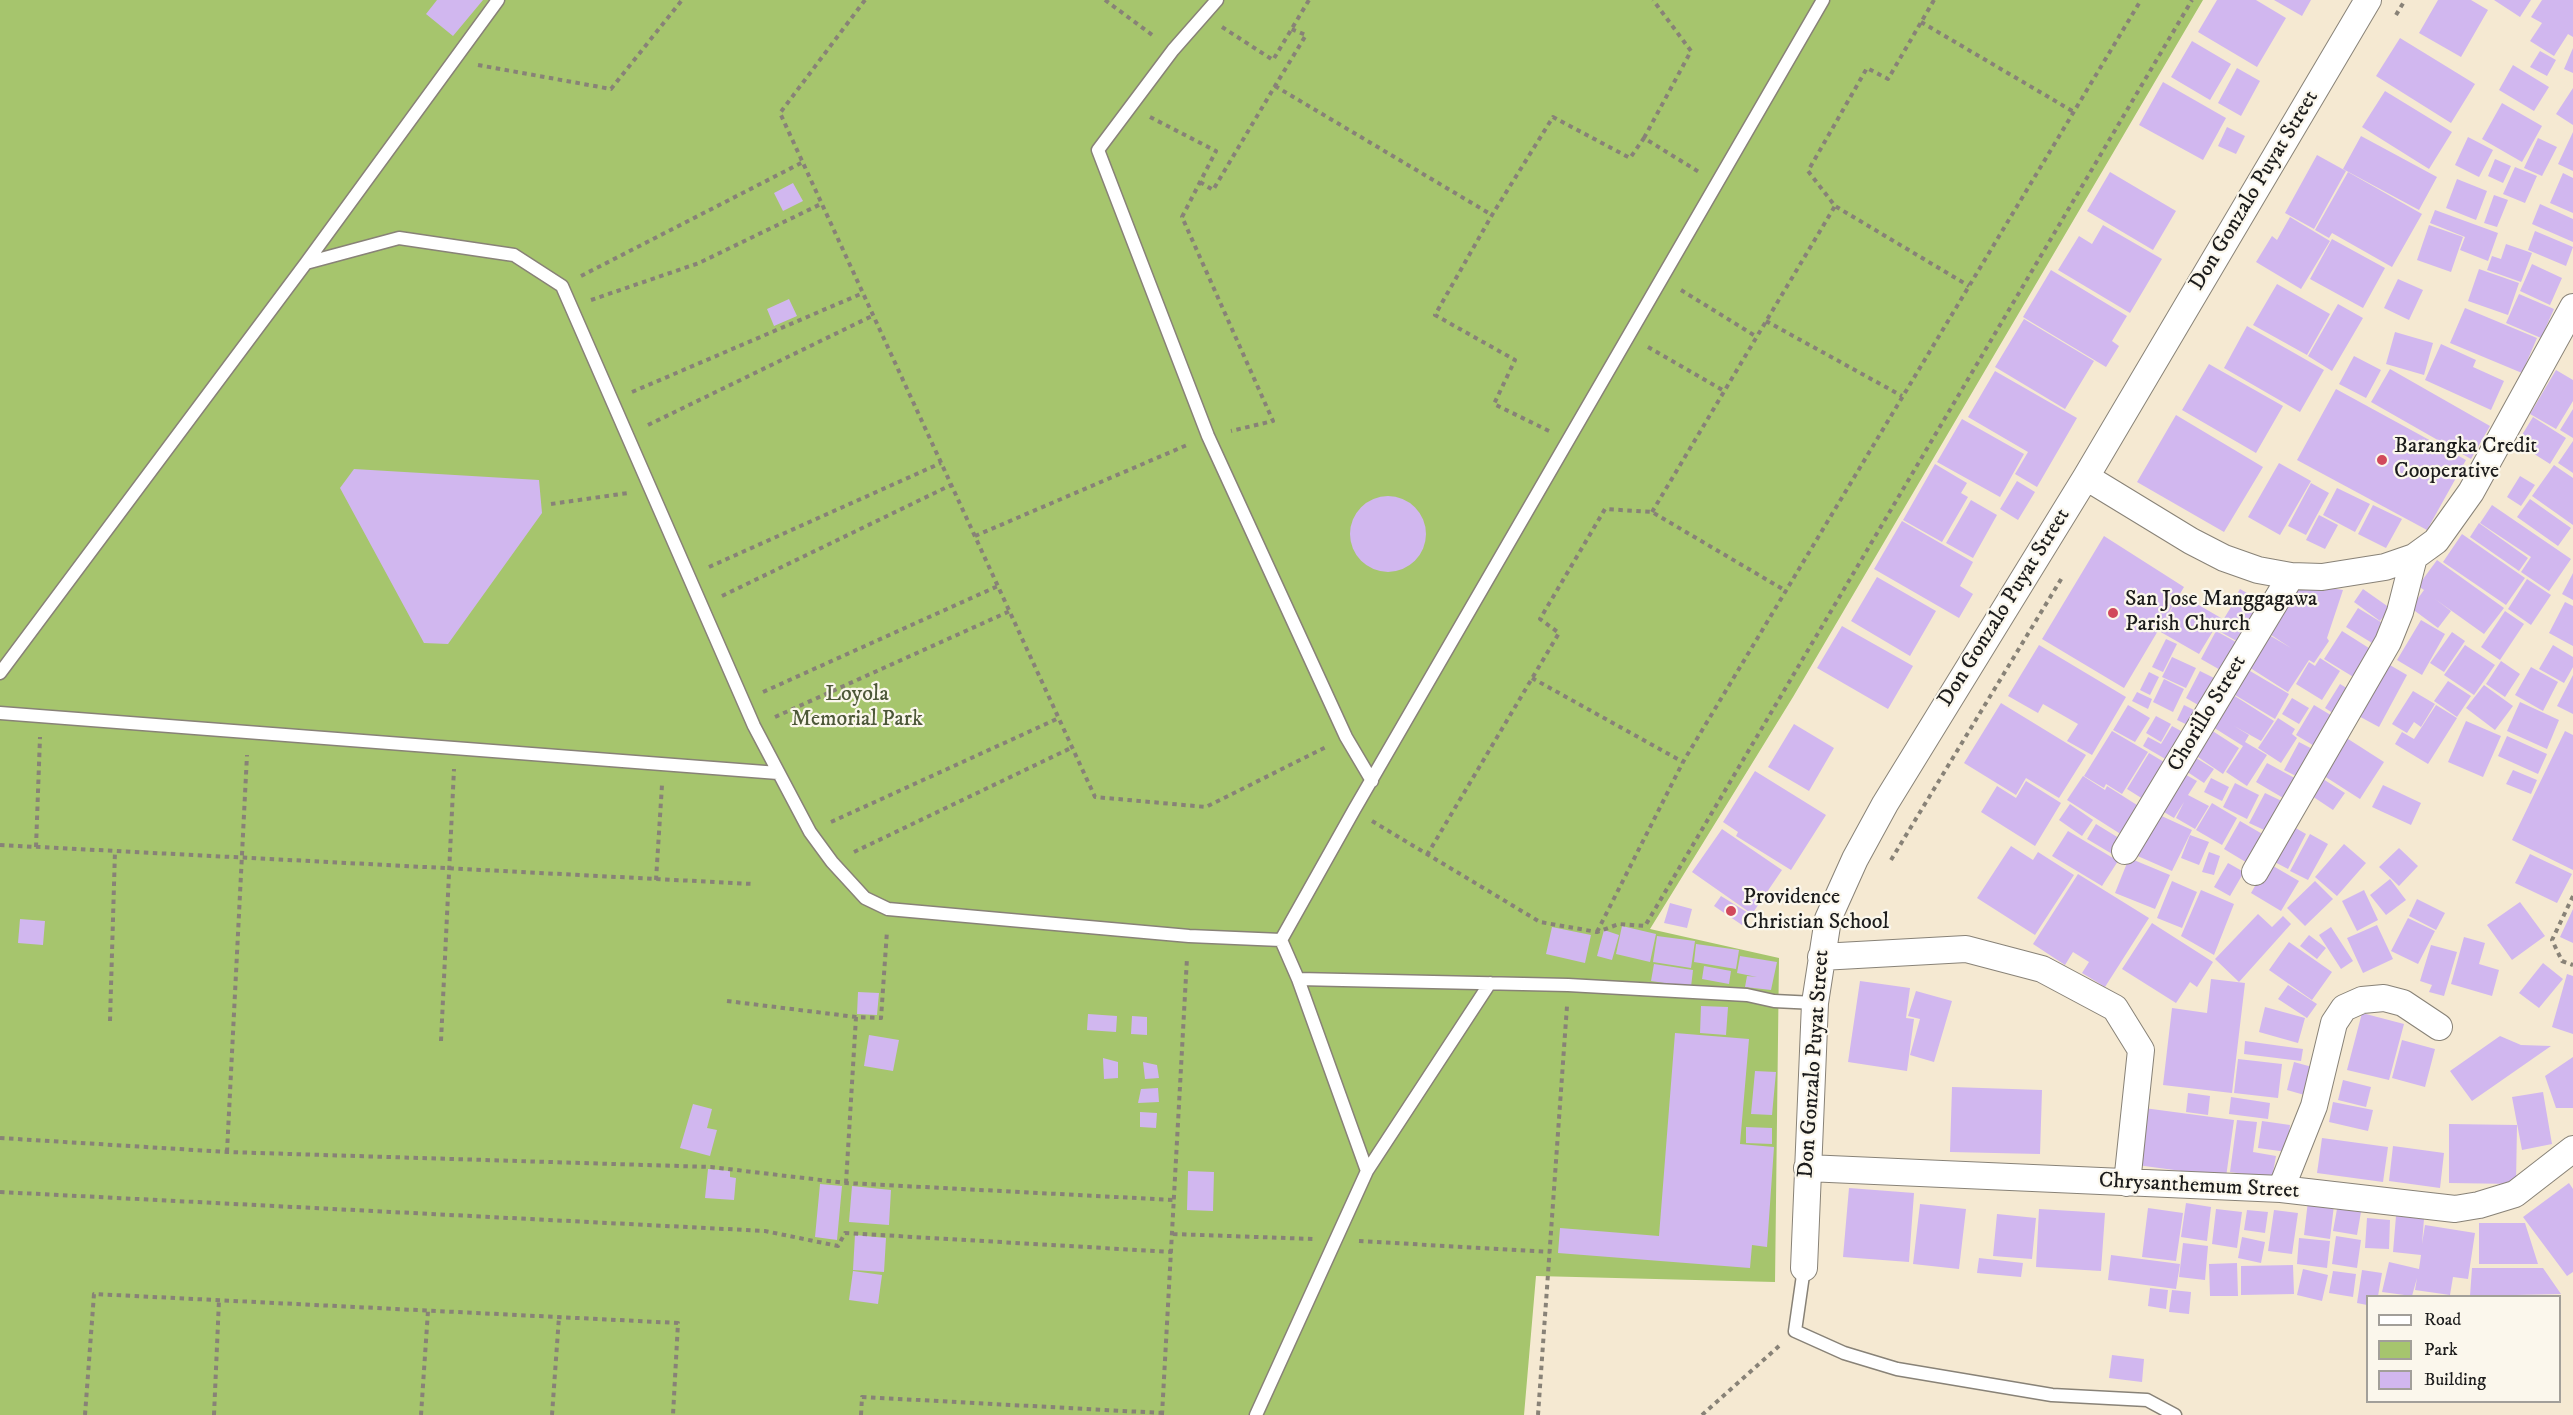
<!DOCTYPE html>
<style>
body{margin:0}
#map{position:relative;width:2573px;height:1415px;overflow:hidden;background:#f5e9d2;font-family:"IM FELL DW Pica",serif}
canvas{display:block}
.legend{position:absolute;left:2366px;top:1295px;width:195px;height:108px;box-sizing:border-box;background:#fbf7ec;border:2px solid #a29f99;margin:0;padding:8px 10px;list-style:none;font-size:18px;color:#1c1c1c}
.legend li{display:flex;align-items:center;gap:12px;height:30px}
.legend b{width:30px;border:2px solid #a29f99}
</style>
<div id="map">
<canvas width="2573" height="1415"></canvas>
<ul class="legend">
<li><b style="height:8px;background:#fff"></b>Road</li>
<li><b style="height:16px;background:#a6c56d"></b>Park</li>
<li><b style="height:16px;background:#d1b7ef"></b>Building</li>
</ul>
</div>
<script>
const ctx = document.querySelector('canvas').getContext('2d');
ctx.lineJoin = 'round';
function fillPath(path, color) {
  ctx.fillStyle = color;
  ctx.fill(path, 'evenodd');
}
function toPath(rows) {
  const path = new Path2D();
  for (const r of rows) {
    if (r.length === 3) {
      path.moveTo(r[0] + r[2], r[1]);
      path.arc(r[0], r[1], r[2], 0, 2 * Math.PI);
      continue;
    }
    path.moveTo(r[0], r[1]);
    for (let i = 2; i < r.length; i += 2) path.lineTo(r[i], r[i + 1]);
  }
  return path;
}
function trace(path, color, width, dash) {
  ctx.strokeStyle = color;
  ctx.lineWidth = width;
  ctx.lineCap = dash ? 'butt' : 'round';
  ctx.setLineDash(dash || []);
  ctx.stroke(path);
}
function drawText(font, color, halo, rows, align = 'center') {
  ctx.font = font + ' "IM FELL DW Pica",serif';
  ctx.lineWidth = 4.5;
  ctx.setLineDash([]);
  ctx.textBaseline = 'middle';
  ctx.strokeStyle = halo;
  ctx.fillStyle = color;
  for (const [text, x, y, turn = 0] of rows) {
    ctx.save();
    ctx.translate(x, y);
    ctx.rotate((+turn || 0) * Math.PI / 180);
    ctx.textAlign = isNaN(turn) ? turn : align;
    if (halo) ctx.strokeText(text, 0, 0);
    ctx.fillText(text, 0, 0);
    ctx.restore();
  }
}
fillPath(toPath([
 [0,0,2203,0,1793,697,1650,929,1779,958,1775,1282,1536,1276,1524,1415,0,1415]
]), '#a6c56d');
fillPath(toPath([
 [437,0,483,0,453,36,426,14],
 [2217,0,2256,0,2286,18,2257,67,2198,32],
 [2274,0,2311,0,2302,16],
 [2438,0,2471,0,2488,10,2461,57,2419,33],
 [2494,0,2531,0,2520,17],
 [2542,0,2573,0,2573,37,2568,34,2554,56,2530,41,2542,23,2531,17],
 [2400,38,2475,84,2451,123,2376,76],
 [2192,41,2231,64,2210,100,2171,77],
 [2573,48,2573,73,2564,69],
 [2540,51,2556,60,2547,76,2530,67],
 [2513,65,2549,87,2534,111,2499,90],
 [2237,68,2260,81,2241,116,2218,103],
 [2163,82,2226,118,2203,160,2139,125],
 [2573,88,2573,125,2556,114],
 [2385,91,2452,132,2429,169,2362,127],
 [2502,103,2542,126,2522,162,2482,139],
 [2227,127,2245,136,2236,154,2218,146],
 [2573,132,2573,171,2558,164],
 [2361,136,2437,177,2419,210,2343,169],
 [2468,137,2493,150,2479,177,2455,165],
 [2538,138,2557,147,2542,176,2524,168],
 [2317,155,2346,171,2314,229,2285,213],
 [2495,159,2511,166,2503,183,2488,176],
 [2515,167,2537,176,2525,203,2503,194],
 [2110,172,2176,211,2153,250,2087,211],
 [2348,172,2422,214,2392,267,2332,233,2329,238,2315,230],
 [2563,173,2573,178,2573,213,2550,203],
 [2457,179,2487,191,2476,220,2446,208],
 [793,183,803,201,783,211,774,193],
 [2494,195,2508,200,2497,227,2484,223],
 [2540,204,2573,219,2573,242,2532,224],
 [2435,210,2498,233,2488,261,2460,250,2465,237,2430,223],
 [2290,217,2330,241,2301,289,2256,262,2272,236,2277,240],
 [2103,225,2162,259,2130,313,2058,270,2079,236,2092,244],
 [2429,225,2463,237,2451,272,2417,260],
 [2535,231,2573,247,2566,266,2528,250],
 [2332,239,2385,268,2363,308,2310,279],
 [2506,244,2532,253,2521,282,2487,270,2492,256,2501,259],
 [2532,264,2562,278,2550,305,2520,291],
 [2479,269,2519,283,2508,315,2468,301],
 [2051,270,2127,316,2112,341,2119,346,2106,367,2023,317],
 [2398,279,2423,290,2409,320,2384,308],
 [2277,284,2330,314,2307,355,2253,325],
 [2519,294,2554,309,2541,338,2506,323],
 [789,299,797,316,774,326,767,309],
 [2338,304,2363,318,2332,371,2308,356],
 [2465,308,2537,338,2522,373,2450,343],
 [2024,319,2094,361,2065,409,1995,367],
 [2247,326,2324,370,2300,412,2224,368],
 [2395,332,2433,343,2424,375,2386,364],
 [2441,344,2476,360,2473,367,2504,381,2491,410,2425,380],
 [2354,356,2381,370,2366,398,2339,384],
 [2209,364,2283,406,2256,453,2182,410],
 [2390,369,2490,426,2471,459,2371,402],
 [2556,370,2573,380,2573,401,2556,429,2530,414],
 [1995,371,2077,418,2037,487,2015,474,2028,452,1968,417],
 [2336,389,2466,460,2427,530,2297,460],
 [2573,409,2573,438,2560,430],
 [2176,415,2263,467,2224,532,2137,482],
 [2533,417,2566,438,2550,464,2517,443],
 [1962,419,2024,454,2000,497,1937,462],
 [2573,441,2573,473,2558,463],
 [2279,463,2311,481,2280,535,2248,517],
 [1935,464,1967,483,1961,493,1968,497,1942,542,1903,520],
 [2554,465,2573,478,2573,525,2532,496],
 [354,469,539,480,542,513,448,644,424,643,340,488],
 [2520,476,2535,485,2521,506,2507,497],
 [2017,481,2035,492,2018,520,2000,509],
 [2311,483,2329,493,2306,535,2288,526],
 [2337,488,2370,504,2355,532,2323,515],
 [1388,534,38],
 [2530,499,2571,528,2558,546,2517,517],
 [1971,500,1997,515,1973,558,1946,543],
 [2373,505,2402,519,2386,548,2358,534],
 [2492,505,2571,559,2549,591,2521,572,2531,557,2480,523],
 [2319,515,2338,525,2325,549,2306,540],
 [1902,521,1973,562,1960,586,1973,594,1959,618,1874,569],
 [2479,523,2528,558,2519,571,2470,537],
 [2462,534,2525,578,2506,605,2443,562],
 [2104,536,2184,587,2124,688,2042,639],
 [2437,560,2504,608,2484,634,2435,599,2451,611,2438,628,2411,608,2424,590,2418,586],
 [2573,573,2573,600,2562,594],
 [1877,577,1936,611,1910,656,1851,621],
 [2527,579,2551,595,2531,625,2508,609],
 [2330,588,2343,590,2327,638,2329,641,2314,663,2309,660,2288,692,2244,664,2264,632,2291,648,2265,631,2291,590],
 [2240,589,2265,603,2242,644,2217,630,2231,607,2237,610,2230,606],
 [2363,589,2390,608,2380,621,2354,602],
 [2180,594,2221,618,2199,654,2159,631],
 [2565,602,2573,606,2573,646,2549,633],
 [2358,608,2384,624,2372,643,2346,627],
 [2505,611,2524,624,2500,660,2481,647],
 [2421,620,2445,634,2422,675,2397,660],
 [1842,626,1913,666,1888,709,1817,668],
 [2216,631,2245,647,2229,675,2201,659],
 [2342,631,2372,650,2355,678,2324,659],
 [2452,632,2465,641,2444,672,2430,663],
 [2166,639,2177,644,2163,672,2152,667],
 [2039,645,2126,697,2092,755,2067,741,2078,724,2043,704,2038,713,2008,696],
 [2465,645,2495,665,2474,695,2444,675],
 [2553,645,2573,657,2573,667,2564,683,2539,669],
 [2172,657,2196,668,2186,688,2162,677],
 [2320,658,2340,671,2322,700,2296,684,2309,662,2315,666],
 [2383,661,2407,675,2379,727,2353,713],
 [2501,661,2520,674,2505,697,2486,684],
 [2531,667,2558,682,2543,711,2515,695],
 [2245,668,2289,694,2275,719,2230,692],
 [2200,671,2222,682,2207,710,2186,698],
 [2149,672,2159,677,2150,695,2140,690],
 [2573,675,2573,714,2557,706],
 [2164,679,2184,689,2173,712,2153,702],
 [2448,681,2471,696,2457,717,2434,701],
 [2340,684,2355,693,2339,717,2325,708],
 [2484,685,2513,706,2495,730,2466,708],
 [2413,691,2435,704,2421,727,2414,722,2407,733,2392,724],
 [2137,692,2152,699,2148,709,2132,701],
 [2230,693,2274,721,2261,741,2234,726,2249,735,2245,742,2267,755,2247,786,2226,772,2243,746,2208,724],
 [2292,698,2309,708,2299,724,2282,714],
 [2520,702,2559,720,2547,749,2507,731],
 [2001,703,2086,755,2059,798,2026,778,2016,795,1964,763],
 [2128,705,2150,718,2135,742,2113,730],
 [2184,705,2200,713,2192,727,2177,720],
 [2314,705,2339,720,2321,750,2296,735],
 [2436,705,2457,718,2428,764,2395,744,2402,732,2414,739],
 [2156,716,2171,724,2161,742,2146,733],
 [2278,718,2295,729,2292,734,2297,738,2281,763,2258,748],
 [2466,721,2501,736,2483,777,2448,762],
 [1794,724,1834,748,1809,791,1768,767],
 [2172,726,2190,736,2174,764,2143,746,2148,737,2161,744],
 [2211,730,2239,748,2223,774,2195,755],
 [2112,731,2148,752,2122,794,2106,784,2104,788,2084,776],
 [2565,731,2573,735,2573,870,2512,840],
 [2507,736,2547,754,2538,774,2498,756],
 [2345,737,2384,762,2360,799,2321,774],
 [2299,742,2318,752,2304,780,2284,770],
 [2149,753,2174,768,2151,804,2127,789],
 [2193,756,2214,769,2204,783,2183,769],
 [2267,763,2302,782,2290,802,2256,782],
 [2513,770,2537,780,2531,794,2506,784],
 [1755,771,1826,815,1791,870,1736,836,1738,832,1723,822],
 [2181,772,2197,781,2188,795,2209,806,2195,829,2176,818,2184,802,2174,818,2159,809],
 [2083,776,2105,790,2107,786,2148,812,2130,840,2067,800],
 [2211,778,2229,787,2222,801,2204,792],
 [2323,779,2345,793,2333,810,2312,796],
 [2026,781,2061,803,2035,846,1981,812,1997,786,2016,798],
 [2235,783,2259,795,2247,819,2223,807],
 [2383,785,2421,803,2411,825,2372,807],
 [2265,793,2288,804,2273,834,2249,823],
 [2212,803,2237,818,2222,845,2196,830],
 [2070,804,2093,820,2082,836,2059,820],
 [2153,812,2192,830,2172,871,2133,854],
 [2240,821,2271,839,2254,867,2224,849],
 [2287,823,2306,834,2288,869,2269,859],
 [2096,824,2127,843,2119,858,2087,839],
 [1722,829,1782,870,1752,914,1692,872],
 [2068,831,2118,861,2102,886,2052,856],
 [2310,834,2328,844,2308,880,2290,871],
 [2190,835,2209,842,2199,865,2181,858],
 [2344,844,2366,863,2337,896,2315,877],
 [2011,846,2033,860,2038,852,2074,875,2035,935,1977,898],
 [2399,848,2418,866,2399,886,2379,867],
 [2209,852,2220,856,2214,875,2202,872],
 [2530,854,2572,874,2557,903,2515,883],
 [2129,858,2170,875,2155,909,2115,893],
 [2228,863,2244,872,2230,896,2214,887],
 [2268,863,2299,881,2281,911,2251,893],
 [2078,874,2149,918,2105,987,2082,973,2089,962,2073,952,2065,965,2033,944],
 [2390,879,2406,900,2386,915,2370,895],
 [2172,881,2197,892,2182,928,2157,918],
 [2315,881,2333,899,2305,926,2287,908],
 [2201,890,2234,904,2214,955,2181,936],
 [2364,890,2378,920,2357,931,2342,901],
 [1721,896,1750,914,1742,925,1714,906],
 [2417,899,2445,913,2436,930,2409,916],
 [2520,902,2545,936,2512,960,2487,925],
 [1670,903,1692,909,1687,928,1664,923],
 [2573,909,2573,943,2560,937],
 [2258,914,2272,927,2283,916,2291,924,2239,982,2215,959],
 [2408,918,2435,931,2418,964,2391,951],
 [20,919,45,921,43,945,18,943],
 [2152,923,2213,962,2197,987,2190,982,2176,1003,2122,969],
 [2377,925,2393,959,2363,973,2347,938],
 [1622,926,1656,934,1650,962,1616,954],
 [1552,927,1591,935,1585,963,1546,954],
 [2331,927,2353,961,2341,969,2319,935],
 [1604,930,1619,935,1612,960,1597,956],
 [2309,935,2326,948,2317,959,2300,946],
 [1657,936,1695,941,1691,968,1653,962],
 [2464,937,2485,943,2479,964,2499,970,2492,996,2451,984],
 [2289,942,2332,972,2312,1000,2269,970],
 [1696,944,1739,950,1736,969,1694,962],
 [2431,945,2457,952,2444,996,2429,992,2432,985,2420,981],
 [1740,956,1777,962,1771,990,1745,987,1747,976,1757,977,1737,973],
 [2543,963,2563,979,2539,1008,2519,993],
 [1654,964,1693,970,1691,987,1651,981],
 [1704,966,1731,971,1729,984,1702,979],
 [2567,974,2573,976,2573,1034,2552,1027],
 [2211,979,2245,983,2232,1093,2163,1085,2172,1008,2207,1013],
 [1860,981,1910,988,1906,1018,1914,1019,1907,1071,1848,1062],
 [2288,985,2317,1004,2307,1018,2278,999],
 [1916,991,1952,1001,1934,1062,1910,1055,1920,1019,1908,1016],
 [858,992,879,993,877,1015,857,1014],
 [1701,1006,1728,1007,1726,1035,1700,1033],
 [2265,1007,2305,1018,2298,1043,2259,1032],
 [2362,1013,2404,1024,2389,1080,2347,1070],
 [1088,1014,1117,1016,1116,1032,1087,1030],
 [1132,1016,1147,1017,1147,1035,1131,1034],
 [1675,1033,1749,1039,1740,1144,1774,1147,1767,1247,1752,1245,1750,1268,1558,1253,1560,1228,1659,1236],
 [869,1035,899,1040,893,1071,864,1066],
 [2500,1036,2521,1045,2551,1046,2472,1101,2450,1071],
 [2402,1040,2435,1049,2425,1087,2392,1078],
 [2245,1041,2303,1049,2301,1061,2244,1054],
 [2573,1057,2573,1108,2556,1108,2545,1076],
 [1103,1058,1118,1062,1118,1078,1104,1079],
 [2238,1059,2282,1064,2278,1098,2234,1093],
 [1143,1062,1157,1065,1159,1078,1145,1079],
 [2294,1062,2323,1070,2315,1098,2287,1090],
 [1755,1071,1776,1072,1772,1115,1751,1114],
 [2343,1080,2371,1087,2366,1107,2338,1100],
 [1952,1087,2042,1090,2040,1154,1950,1152],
 [1158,1088,1159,1102,1138,1103,1141,1089],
 [2543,1092,2552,1144,2522,1150,2512,1097],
 [2188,1093,2210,1096,2208,1115,2186,1112],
 [2231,1097,2270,1103,2268,1119,2229,1114],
 [2333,1102,2373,1110,2368,1131,2329,1122],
 [693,1104,712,1109,707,1128,717,1130,710,1156,680,1148],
 [2144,1108,2234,1120,2226,1177,2137,1165],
 [1140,1112,1157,1113,1156,1128,1140,1127],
 [2237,1120,2257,1122,2253,1152,2276,1156,2272,1178,2230,1172],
 [2262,1121,2290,1125,2287,1152,2258,1148],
 [2449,1124,2517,1125,2516,1184,2449,1183],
 [1746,1127,1772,1128,1772,1144,1746,1143],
 [2322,1138,2388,1147,2383,1182,2317,1173],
 [2393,1146,2444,1153,2440,1188,2389,1181],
 [708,1169,730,1171,730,1177,736,1178,734,1200,705,1198],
 [1188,1171,1214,1172,1213,1211,1187,1210],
 [2569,1183,2573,1189,2573,1272,2567,1276,2523,1217],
 [820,1184,842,1186,837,1240,815,1237],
 [852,1186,891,1190,889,1225,849,1222],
 [1849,1188,1914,1193,1909,1262,1843,1257],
 [2308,1201,2334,1205,2330,1239,2304,1235],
 [2186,1203,2211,1207,2207,1241,2181,1237],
 [1920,1204,1966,1209,1959,1269,1913,1264],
 [2148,1208,2183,1213,2176,1261,2142,1257],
 [2039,1209,2105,1213,2101,1271,2036,1267],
 [2216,1209,2242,1212,2237,1248,2212,1244],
 [2337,1209,2361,1212,2357,1235,2333,1231],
 [2247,1210,2268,1212,2265,1233,2244,1230],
 [2274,1210,2298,1213,2292,1254,2268,1251],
 [1997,1214,2036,1218,2032,1259,1993,1256],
 [2396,1216,2424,1219,2422,1244,2425,1225,2475,1233,2468,1279,2453,1277,2450,1295,2415,1290,2417,1278,2412,1296,2382,1292,2389,1262,2419,1269,2421,1255,2393,1252],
 [2367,1218,2390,1220,2389,1249,2365,1248],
 [2479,1223,2525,1223,2538,1264,2479,1264],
 [855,1235,886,1238,884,1272,853,1270],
 [2336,1236,2361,1240,2357,1268,2332,1264],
 [2242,1237,2265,1242,2261,1263,2238,1258],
 [2299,1238,2330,1241,2327,1268,2297,1264],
 [2183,1243,2208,1246,2205,1280,2179,1277],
 [2111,1255,2180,1264,2176,1289,2108,1280],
 [1979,1258,2023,1263,2021,1277,1977,1273],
 [2237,1263,2238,1296,2210,1296,2209,1264],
 [2293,1265,2294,1294,2241,1295,2241,1266],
 [2472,1268,2543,1268,2561,1294,2470,1296],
 [2303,1269,2328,1275,2322,1301,2297,1295],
 [2362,1270,2382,1273,2378,1296,2367,1296,2367,1305,2357,1303],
 [853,1271,882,1275,878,1304,849,1300],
 [2333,1271,2356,1274,2353,1297,2329,1293],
 [2150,1288,2168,1290,2166,1309,2148,1306],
 [2172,1290,2191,1292,2189,1314,2169,1312],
 [2112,1355,2144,1359,2142,1382,2109,1378]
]), '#d1b7ef');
const service = toPath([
 [1217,0,1173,50,1098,150,1208,436,1346,737,1372,781],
 [306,263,399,238,514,255,562,286,754,726,810,832,832,862,865,898,888,909,1189,936,1281,940,1298,979,1568,985,1747,995,1774,1001,1815,1003],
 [0,673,306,263,498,0],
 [0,713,778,773],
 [1281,940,1354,810,1823,0],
 [1298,979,1367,1171],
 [1804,1268,1795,1331,1844,1353,1897,1369,2052,1395,2147,1400,2175,1415],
 [1256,1415,1367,1171,1490,983]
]);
const minor = toPath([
 [2086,477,2191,541,2224,558,2258,570,2291,576,2322,577,2385,567,2414,557,2436,541,2471,492,2573,307],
 [2125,851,2291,576],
 [2255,872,2388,642,2400,612,2414,557],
 [1821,957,1966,949,2042,969,2115,1008,2141,1050,2127,1183],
 [1807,1168,2281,1189,2455,1209,2479,1205,2515,1194,2573,1149],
 [2281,1189,2314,1106,2334,1023,2344,1008,2362,1000,2384,998,2403,1003,2439,1027],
 [1804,1268,1815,1003,1828,919,1855,859,1885,804,2086,477,2368,0]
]);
trace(service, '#888277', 15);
trace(minor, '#888277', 28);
trace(toPath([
 [865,0,780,113,1095,797,1206,807,1326,747],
 [1105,0,1155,37],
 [1934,0,1888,79,1867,68,1808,171,1835,206,1969,286],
 [2396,15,2405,0],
 [1921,22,2074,112],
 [1222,27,1273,60,1309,0],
 [478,65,611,89,682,0],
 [1275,86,1492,215],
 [1150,117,1216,151,1182,217,1273,421,1231,431],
 [1644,138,1691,51,1653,0],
 [1200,182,1213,190,1275,86,1306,35,1291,29],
 [581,276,803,162],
 [1681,290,1757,337],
 [591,300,699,263,823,203],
 [1766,321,1902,396],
 [1648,347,1724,391],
 [632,392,863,293],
 [648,425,874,315],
 [1549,431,1494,404,1515,360,1435,315,1492,215,1553,117,1630,158,1644,138,1699,172],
 [551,504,628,493],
 [1652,512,1835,206],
 [975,536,1187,445],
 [709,567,941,463],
 [722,596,951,485],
 [1532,678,1683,762],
 [763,692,998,586],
 [775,717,1010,611],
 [1372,821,1540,922,1597,932,1619,924,1645,926,2192,0],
 [831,822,1059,718],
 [0,845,753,884],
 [36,847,40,737],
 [854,852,1073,747],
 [1427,855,1559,633,1540,619,1605,509,1652,512,1786,591],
 [1891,860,2063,576],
 [656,880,662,785],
 [2573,896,2552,940,2562,961,2573,965],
 [1597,932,1683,762,2141,0],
 [727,1001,856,1017,881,1018,887,931],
 [110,1021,115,851],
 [441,1041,454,769],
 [0,1138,227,1152,711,1167,846,1183,1174,1200],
 [227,1152,247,755],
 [846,1183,856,1017],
 [0,1192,765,1231,838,1246,845,1233,1172,1252],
 [1173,1234,1313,1239],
 [1359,1241,1550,1252],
 [85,1415,94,1294,678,1323,673,1415],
 [214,1415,219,1300],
 [421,1415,428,1311],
 [552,1415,559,1317],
 [861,1415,862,1397,1162,1413],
 [1162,1415,1187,958],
 [1538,1415,1567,1006],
 [1702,1415,1779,1346]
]), '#888277', 4, [4.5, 4.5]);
trace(service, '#fff', 12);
trace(minor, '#fff', 26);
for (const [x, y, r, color] of [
 [2382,460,6,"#d1495b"],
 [2113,613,6,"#d1495b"],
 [1731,911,6,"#d1495b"]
]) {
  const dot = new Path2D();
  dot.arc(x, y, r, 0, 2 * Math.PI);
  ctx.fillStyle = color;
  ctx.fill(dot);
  trace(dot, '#fbf7ec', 2);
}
drawText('22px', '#1c1c1c', '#fbf7ec', [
 ["Don Gonzalo Puyat Street",2255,191,-59],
 ["Don Gonzalo Puyat Street",2005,608,-58],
 ["Chorillo Street",2208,714,-59],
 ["Don Gonzalo Puyat Street",1815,1064,-86],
 ["Chrysanthemum Street",2199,1187,3]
]);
drawText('22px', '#1c1c1c', '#fbf7ec', [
 ["Barangka Credit",2394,447],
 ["Cooperative",2394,472],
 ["San Jose Manggagawa",2125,600],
 ["Parish Church",2125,625],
 ["Providence",1743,898],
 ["Christian School",1743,923]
], 'left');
drawText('22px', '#4c5738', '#fbf7ec', [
 ["Loyola",857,695],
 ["Memorial Park",857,720]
]);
</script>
